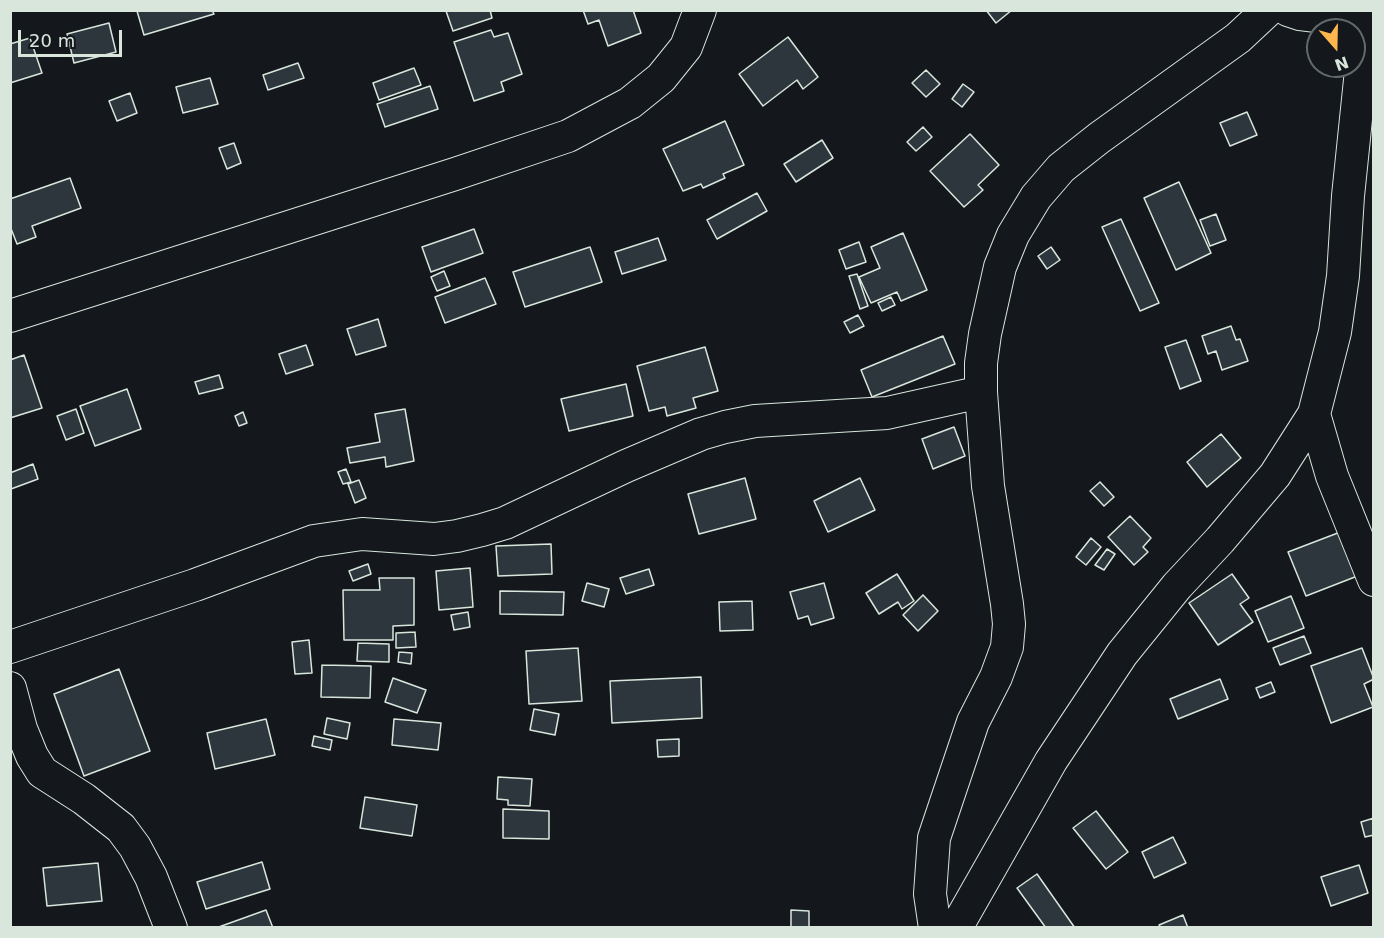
<!DOCTYPE html>
<style>
body{margin:0}
#map{position:relative;width:1384px;height:938px;overflow:hidden;background:#14181c;font-family:"DejaVu Sans",sans-serif}
canvas{display:block}
.frame{position:absolute;inset:0;border:12px solid #d8e6dc;pointer-events:none}
.north{position:absolute;left:1306px;top:18px;width:60px;height:60px;box-sizing:border-box;background:#14181c;border:2px solid #626a69;border-radius:50%;rotate:160deg;font-size:16px;font-weight:700;line-height:24px;text-align:center;color:#d8e6dc}
.north::after{content:'';display:block;margin:auto;width:21px;height:27px;background:#ffb74d;clip-path:polygon(50% 0,100% 100%,50% 72%,0 100%)}
.scale{position:absolute;left:18px;top:30px;width:104px;height:27px;box-sizing:border-box;border:3px solid #d8e6dc;border-top:0;padding-left:8px;font-size:18px;line-height:21px;white-space:nowrap;color:#d8e6dc;-webkit-text-stroke:4px #14181c;paint-order:stroke}
</style>
<div id="map">
<canvas width="1384" height="938"></canvas>
<div class="frame"></div>
<div class="north">N</div>
<div class="scale">20 m</div>
</div>
<script>
const ctx = document.querySelector('canvas').getContext('2d');
ctx.lineJoin = 'round';
function fillPath(path, color) {
  ctx.fillStyle = color;
  ctx.fill(path, 'evenodd');
}
function toPath(rows) {
  const path = new Path2D();
  for (const r of rows) {
    path.moveTo(r[0], r[1]);
    for (let i = 2; i < r.length; i += 2) path.lineTo(r[i], r[i + 1]);
  }
  return path;
}
function trace(path, color, width, dash) {
  ctx.strokeStyle = color;
  ctx.lineWidth = width;
  ctx.lineCap = dash ? 'butt' : 'round';
  ctx.setLineDash(dash || []);
  ctx.stroke(path);
}
const building = toPath([
 [212,10,214,14,144,35,137,11,212,10],
 [490,10,492,18,453,31,446,11,490,10],
 [583,10,633,10,641,33,608,46,599,20,588,24,583,10],
 [986,10,1012,10,996,23,986,10],
 [109,23,116,52,74,63,67,34,109,23],
 [491,30,494,37,508,33,522,74,501,82,504,91,474,101,454,42,491,30],
 [788,37,818,77,803,89,797,80,763,106,739,74,788,37],
 [30,38,42,73,10,83,10,44,30,38],
 [298,63,304,78,268,90,263,75,298,63],
 [414,68,421,85,379,100,373,83,414,68],
 [926,70,940,84,926,97,912,83,926,70],
 [210,78,218,104,183,113,176,87,210,78],
 [963,84,974,92,962,107,952,99,963,84],
 [430,86,438,109,385,127,377,104,430,86],
 [130,93,137,113,117,121,109,101,130,93],
 [1247,112,1257,135,1230,146,1220,123,1247,112],
 [725,121,744,165,723,174,725,178,703,188,701,184,683,191,663,149,725,121],
 [923,127,932,137,916,151,907,142,923,127],
 [970,134,999,165,978,185,983,190,964,207,930,171,970,134],
 [822,140,833,158,796,182,784,164,822,140],
 [234,143,241,163,227,169,219,148,234,143],
 [70,178,81,208,32,226,36,237,17,244,10,226,10,199,70,178],
 [1179,182,1211,253,1176,270,1144,198,1179,182],
 [757,193,767,211,717,239,707,220,757,193],
 [1216,214,1226,240,1210,246,1200,220,1216,214],
 [1121,219,1159,303,1140,311,1102,227,1121,219],
 [474,229,483,253,431,272,422,247,474,229],
 [903,233,927,290,901,301,897,292,871,303,859,277,880,268,871,247,903,233],
 [658,238,666,260,622,274,615,252,658,238],
 [859,242,866,262,846,269,839,250,859,242],
 [590,247,602,282,525,307,513,272,590,247],
 [1051,247,1060,260,1047,269,1038,256,1051,247],
 [444,271,450,286,437,291,431,277,444,271],
 [857,274,868,306,860,309,849,276,857,274],
 [485,278,496,304,445,323,435,297,485,278],
 [891,297,895,305,882,311,878,303,891,297],
 [858,315,864,326,850,333,844,322,858,315],
 [378,319,386,346,356,355,347,329,378,319],
 [1231,326,1236,340,1240,339,1248,361,1222,370,1216,351,1208,354,1202,336,1231,326],
 [943,336,955,364,872,397,861,370,943,336],
 [1186,340,1201,381,1180,389,1165,347,1186,340],
 [306,345,313,365,286,374,279,354,306,345],
 [705,347,718,391,693,398,696,408,667,416,665,407,649,411,637,366,705,347],
 [24,355,42,408,10,418,10,360,24,355],
 [219,375,223,388,199,394,195,382,219,375],
 [626,384,633,416,569,431,561,399,626,384],
 [127,389,141,429,95,446,80,406,127,389],
 [76,409,84,433,66,440,57,416,76,409],
 [405,409,414,461,386,467,385,457,350,463,347,448,380,442,375,414,405,409],
 [243,412,247,423,239,426,235,416,243,412],
 [954,427,965,456,933,469,922,439,954,427],
 [1221,434,1241,458,1207,487,1187,462,1221,434],
 [33,464,38,479,11,489,10,473,33,464],
 [346,469,351,482,343,484,338,472,346,469],
 [745,478,756,519,699,534,688,494,745,478],
 [860,478,875,510,828,532,814,501,860,478],
 [359,480,366,498,355,503,348,484,359,480],
 [1100,482,1114,497,1104,506,1090,491,1100,482],
 [1130,516,1151,538,1143,547,1148,552,1134,565,1108,537,1130,516],
 [1343,531,1360,575,1306,596,1288,552,1343,531],
 [1091,538,1101,547,1086,565,1076,557,1091,538],
 [551,544,552,574,498,576,496,546,551,544],
 [1107,549,1115,554,1104,570,1095,565,1107,549],
 [368,564,371,574,353,581,349,571,368,564],
 [470,568,473,607,439,610,436,571,470,568],
 [649,569,654,585,626,594,620,578,649,569],
 [897,574,914,601,902,609,898,602,879,614,866,593,897,574],
 [1232,574,1249,598,1240,604,1253,622,1218,645,1189,603,1232,574],
 [379,578,414,578,414,625,393,626,393,640,344,640,343,590,380,590,379,578],
 [587,583,609,589,604,607,582,601,587,583],
 [824,583,834,618,811,625,808,616,798,619,790,592,824,583],
 [500,591,564,592,563,615,500,614,500,591],
 [923,595,938,611,918,631,903,615,923,595],
 [1291,596,1304,628,1268,642,1255,611,1291,596],
 [752,601,753,630,720,631,719,602,752,601],
 [468,612,470,627,454,630,451,615,468,612],
 [415,632,416,647,396,648,396,633,415,632],
 [1304,636,1311,653,1280,665,1273,648,1304,636],
 [309,640,312,673,295,674,292,642,309,640],
 [358,643,389,644,389,662,357,661,358,643],
 [578,648,582,701,529,704,526,651,578,648],
 [1362,648,1374,679,1364,684,1373,707,1331,723,1311,666,1362,648],
 [399,652,412,653,411,664,398,662,399,652],
 [322,665,371,666,370,698,321,697,322,665],
 [119,669,150,751,84,776,54,694,119,669],
 [701,677,702,718,612,723,610,681,701,677],
 [393,678,426,690,417,713,385,702,393,678],
 [1220,679,1228,699,1178,719,1170,699,1220,679],
 [1271,682,1275,692,1260,698,1256,688,1271,682],
 [534,709,559,714,555,735,530,730,534,709],
 [327,718,350,723,347,739,324,734,327,718],
 [266,719,275,755,215,769,207,733,266,719],
 [394,719,441,723,438,750,392,745,394,719],
 [314,736,332,740,330,750,312,746,314,736],
 [679,739,679,756,658,757,657,740,679,739],
 [498,777,532,779,530,806,508,805,508,800,497,799,498,777],
 [365,797,417,805,412,836,360,828,365,797],
 [503,809,549,811,549,839,503,838,503,809],
 [1096,811,1128,852,1106,869,1073,828,1096,811],
 [1374,818,1374,835,1365,837,1361,822,1374,818],
 [1173,837,1186,863,1154,878,1142,852,1173,837],
 [262,862,270,889,206,909,197,882,262,862],
 [98,863,102,901,47,906,43,868,98,863],
 [1359,865,1368,893,1331,906,1321,877,1359,865],
 [1037,874,1075,928,1046,928,1017,888,1037,874],
 [266,910,273,928,216,928,266,910],
 [791,910,809,911,809,928,791,928,791,910],
 [1183,915,1188,928,1161,928,1159,925,1183,915]
]);
fillPath(building, '#2c363c');
trace(building, '#d8e6dc', 1.5);
const minor = toPath([
 [1288,10,1300,14,1374,23],
 [10,316,455,174,568,136,630,103,661,78,686,47,700,10],
 [1314,414,1332,476,1374,580],
 [10,647,195,585,314,541,362,534,434,539,457,536,482,530,505,523,626,466,701,434,725,427,755,421,887,413,981,392],
 [10,688,21,729,32,756,42,772,84,799,121,828,135,847,151,877,171,928],
 [935,928,930,894,934,838,973,722,996,677,1007,647,1009,624,1007,604,988,486,981,392,981,363,985,334,1000,267,1013,235,1036,197,1061,168,1099,138,1238,38,1268,10],
 [956,928,1051,761,1122,654,1177,586,1220,540,1275,475,1314,414,1335,332,1343,276,1348,196,1366,22]
]);
trace(minor, '#d8e6dc', 34);
trace(minor, '#14181c', 32);
</script>
